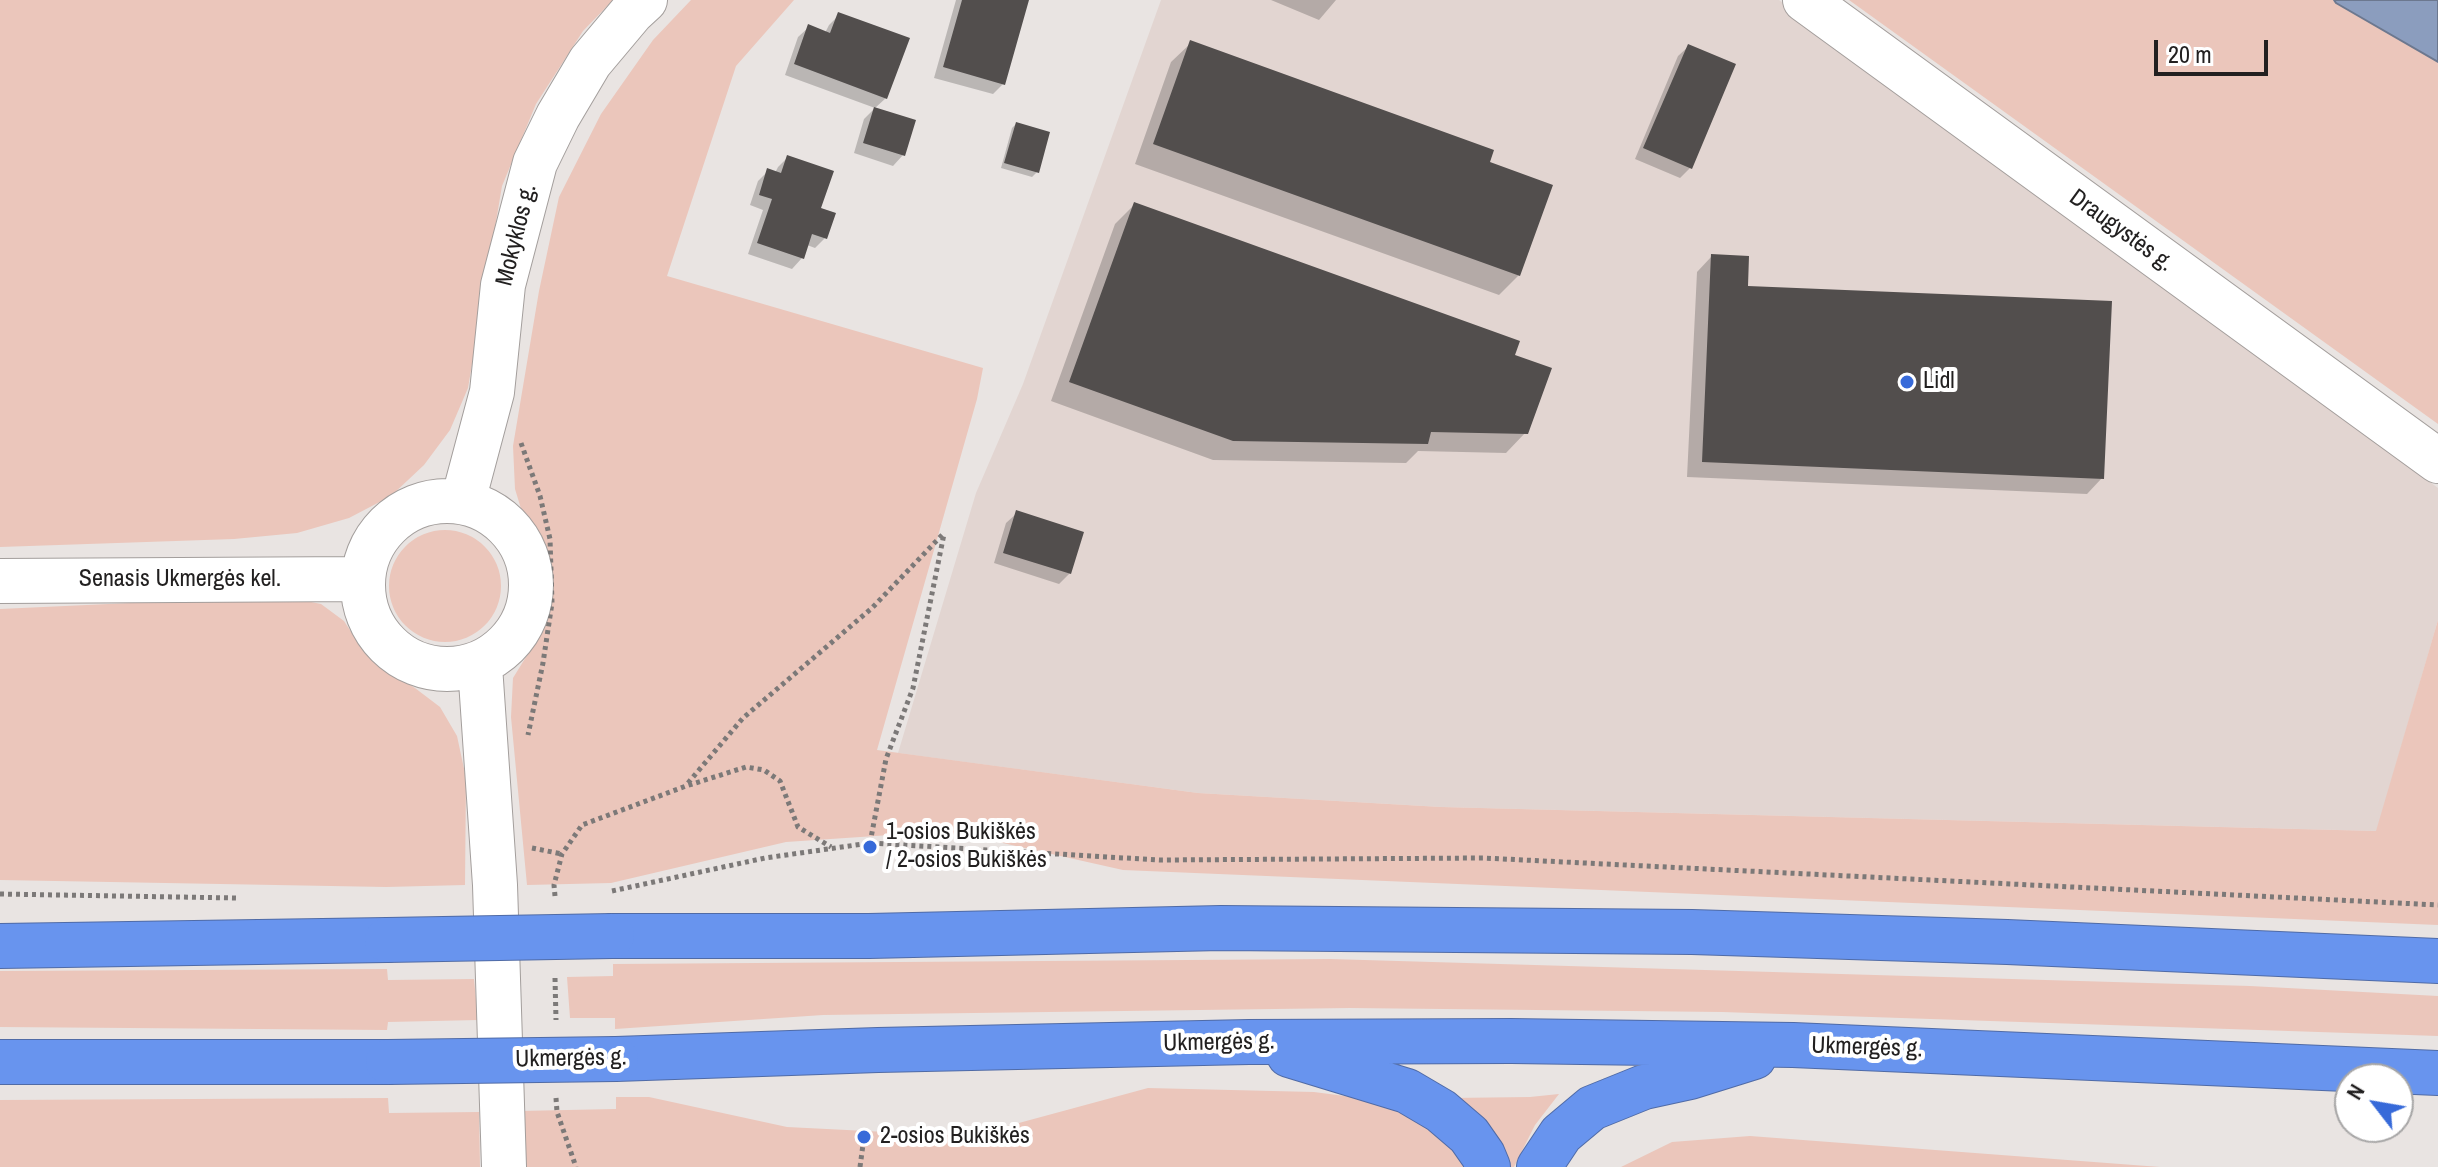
<!DOCTYPE html>
<meta charset="utf-8">
<style>
body{margin:0}
#map{position:relative;width:2438px;height:1167px;overflow:hidden;background:#e9e4e2;font-family:"Archivo Narrow",sans-serif}
canvas{display:block}
.north{position:absolute;left:2334px;top:1063px;width:80px;height:80px;box-sizing:border-box;background:#fff;border:2px solid #a7a6a6;border-radius:50%;rotate:301deg;font-size:22px;font-weight:700;line-height:32px;text-align:center;color:#222020}
.north::after{content:'';display:block;margin:auto;width:28px;height:36px;background:#376ad9;clip-path:polygon(50% 0,100% 100%,50% 72%,0 100%)}
.scale{position:absolute;left:2154px;top:40px;width:114px;height:36px;box-sizing:border-box;border:4px solid #222020;border-top:0;padding-left:10px;font-size:24px;line-height:28px;white-space:nowrap;color:#222020;-webkit-text-stroke:6px #fff;paint-order:stroke}
</style>
<div id="map">
<canvas width="2438" height="1167"></canvas>
<div class="north">N</div>
<div class="scale">20 m</div>
</div>
<script>
const ctx = document.querySelector('canvas').getContext('2d');
ctx.lineJoin = 'round';
function fillPath(path, color) {
  ctx.fillStyle = color;
  ctx.fill(path, 'evenodd');
}
function toPath(rows) {
  const path = new Path2D();
  for (const r of rows) {
    if (r.length === 3) {
      path.moveTo(r[0] + r[2], r[1]);
      path.arc(r[0], r[1], r[2], 0, 2 * Math.PI);
      continue;
    }
    path.moveTo(r[0], r[1]);
    for (let i = 2; i < r.length; i += 2) path.lineTo(r[i], r[i + 1]);
  }
  return path;
}
function trace(path, color, width, dash) {
  ctx.strokeStyle = color;
  ctx.lineWidth = width;
  ctx.lineCap = dash ? 'butt' : 'round';
  ctx.setLineDash(dash || []);
  ctx.stroke(path);
}
function drawText(font, color, halo, rows, align = 'center') {
  ctx.font = font + ' "Archivo Narrow",sans-serif';
  ctx.lineWidth = 8;
  ctx.setLineDash([]);
  ctx.textBaseline = 'middle';
  ctx.strokeStyle = halo;
  ctx.fillStyle = color;
  for (const [text, x, y, turn = 0] of rows) {
    ctx.save();
    ctx.translate(x, y);
    ctx.rotate((+turn || 0) * Math.PI / 180);
    ctx.textAlign = isNaN(turn) ? turn : align;
    if (halo) ctx.strokeText(text, 0, 0);
    ctx.fillText(text, 0, 0);
    ctx.restore();
  }
}
fillPath(toPath([
 [1161,0,1779,0,2438,488,2438,620,2377,831,1441,807,1198,793,898,753,976,493,1023,384]
]), '#e2d5d1');
fillPath(toPath([
 [0,0,613,0,583,31,536,104,502,186,468,388,450,430,424,465,391,496,349,518,297,533,234,539,0,547],
 [691,0,794,0,736,66,667,276,983,368,977,399,877,750,1198,793,1441,807,2376,831,2438,620,2438,925,1123,870,967,835,920,833,786,842,611,883,527,885,511,717,513,678,534,644,544,619,547,580,540,546,522,512,515,489,513,446,539,291,559,197,601,114,653,40],
 [1849,0,2334,0,2438,62,2438,424],
 [445,586,56],
 [282,596,321,604,344,621,363,650,383,668,415,688,440,707,457,736,466,778,465,885,386,887,0,880,0,609],
 [1330,959,2250,986,2438,996,2438,1036,1722,1012,1350,1008,823,1015,615,1029,615,1018,570,1018,567,977,613,976,613,964],
 [387,969,388,980,474,979,478,1020,388,1022,387,1030,0,1027,0,971],
 [1148,1088,1314,1092,1360,1098,1386,1104,1415,1120,1447,1142,1466,1167,522,1167,519,1111,616,1109,616,1097,649,1097,787,1127,946,1135,993,1130],
 [1559,1094,1535,1125,1514,1167,1504,1167,1450,1098,1530,1097],
 [388,1098,389,1113,479,1112,480,1167,0,1167,0,1100],
 [1750,1136,2160,1167,1621,1167,1672,1142]
]), '#ebc6bb');
const water = toPath([
 [2334,0,2438,0,2438,62,2336,3,2334,0]
]);
fillPath(water, '#8b9dbe');
trace(water, '#6c788f', 2);
fillPath(toPath([
 [956,0,1025,0,1003,84,993,94,934,78],
 [1271,0,1336,0,1319,20],
 [839,15,886,98,875,108,785,75,798,37,809,27,825,33,829,25],
 [1191,43,1487,164,1519,275,1499,295,1135,164,1171,62],
 [1689,46,1690,168,1680,178,1635,159,1678,56],
 [874,109,903,155,893,166,854,153,864,119],
 [1016,124,1048,133,1037,172,1032,177,1001,168,1012,128],
 [788,157,819,210,825,238,815,248,807,245,802,258,792,269,748,254,763,210,750,205,758,181,768,171,775,173,778,167],
 [1135,204,1512,356,1526,432,1506,453,1418,451,1406,463,1213,460,1051,401,1115,224],
 [1712,256,1746,288,2102,478,2087,494,1687,477,1697,272],
 [1017,513,1070,573,1059,584,994,563,1006,523]
]), '#0003');
fillPath(toPath([
 [962,0,1029,0,1005,85,943,67],
 [838,12,910,38,887,99,794,64,808,24,830,33],
 [1190,40,1494,150,1490,162,1553,185,1520,276,1153,144],
 [1688,44,1736,64,1692,169,1643,148],
 [874,107,916,120,905,156,863,143],
 [1016,122,1050,132,1039,173,1004,163],
 [787,155,834,171,821,208,836,213,827,239,812,234,804,259,757,243,772,199,759,195,767,168,781,173],
 [1134,202,1520,341,1515,355,1552,368,1528,434,1431,432,1428,444,1233,441,1069,382],
 [1711,254,1749,256,1748,286,2112,301,2104,479,1702,462],
 [1016,510,1084,532,1071,574,1003,553]
]), '#524e4d');
const secondary = toPath([
 [1805,0,2438,461],
 [447,585,84],
 [463,501,492,392,503,285,535,163,558,116,590,62,632,12,645,0],
 [0,581,361,579],
 [480,666,495,885,504,1167]
]);
const highway = toPath([
 [612,936,869,936,1221,928,1692,932,2007,942,2438,961],
 [0,946,387,940],
 [1289,1055,1407,1091,1441,1111,1469,1135,1483,1155,1488,1167],
 [616,1059,878,1050,1249,1042,1511,1041,1793,1045,2438,1073],
 [0,1062,388,1062],
 [1539,1167,1561,1134,1592,1108,1644,1087,1690,1077,1754,1057]
]);
trace(secondary, '#a39e9c', 46);
trace(highway, '#506ba6', 46);
trace(toPath([
 [521,443,540,496,550,539,552,603,543,663,528,735],
 [688,783,743,718,872,608,944,533],
 [870,843,886,759,913,688,944,534],
 [532,848,562,854],
 [612,891,765,858,870,843,1159,860,1483,858,2438,905],
 [0,894,237,898],
 [555,896,554,885,562,854,582,825,686,786,746,767,764,770,780,781,798,827,831,847],
 [555,978,556,1020],
 [556,1098,557,1112,576,1167],
 [860,1167,864,1137]
]), '#7c7978', 5, [4, 4]);
trace(secondary, '#fff', 44);
trace(highway, '#6894ee', 44);
const highwayBridge = toPath([
 [387,940,612,936],
 [388,1062,616,1059]
]);
trace(highwayBridge, '#506ba6', 46, []);
trace(highwayBridge, '#6894ee', 44);
for (const [x, y, r, color] of [
 [1907,382,8,"#376ad9"],
 [870,847,8,"#376ad9"],
 [864,1137,8,"#376ad9"]
]) {
  const dot = new Path2D();
  dot.arc(x, y, r, 0, 2 * Math.PI);
  ctx.fillStyle = color;
  ctx.fill(dot);
  trace(dot, '#fff', 3);
}
drawText('24px', '#222020', '#fff', [
 ["Draugystės g.",2121,231,36],
 ["Mokyklos g.",517,235,-76],
 ["Senasis Ukmergės kel.",180,580],
 ["Ukmergės g.",1219,1043,-1],
 ["Ukmergės g.",1867,1048,2],
 ["Ukmergės g.",571,1059,-1]
]);
drawText('24px', '#222020', '#fff', [
 ["Lidl",1923,382],
 ["1-osios Bukiškės",886,833],
 ["/ 2-osios Bukiškės",886,861],
 ["2-osios Bukiškės",880,1137]
], 'left');
</script>
